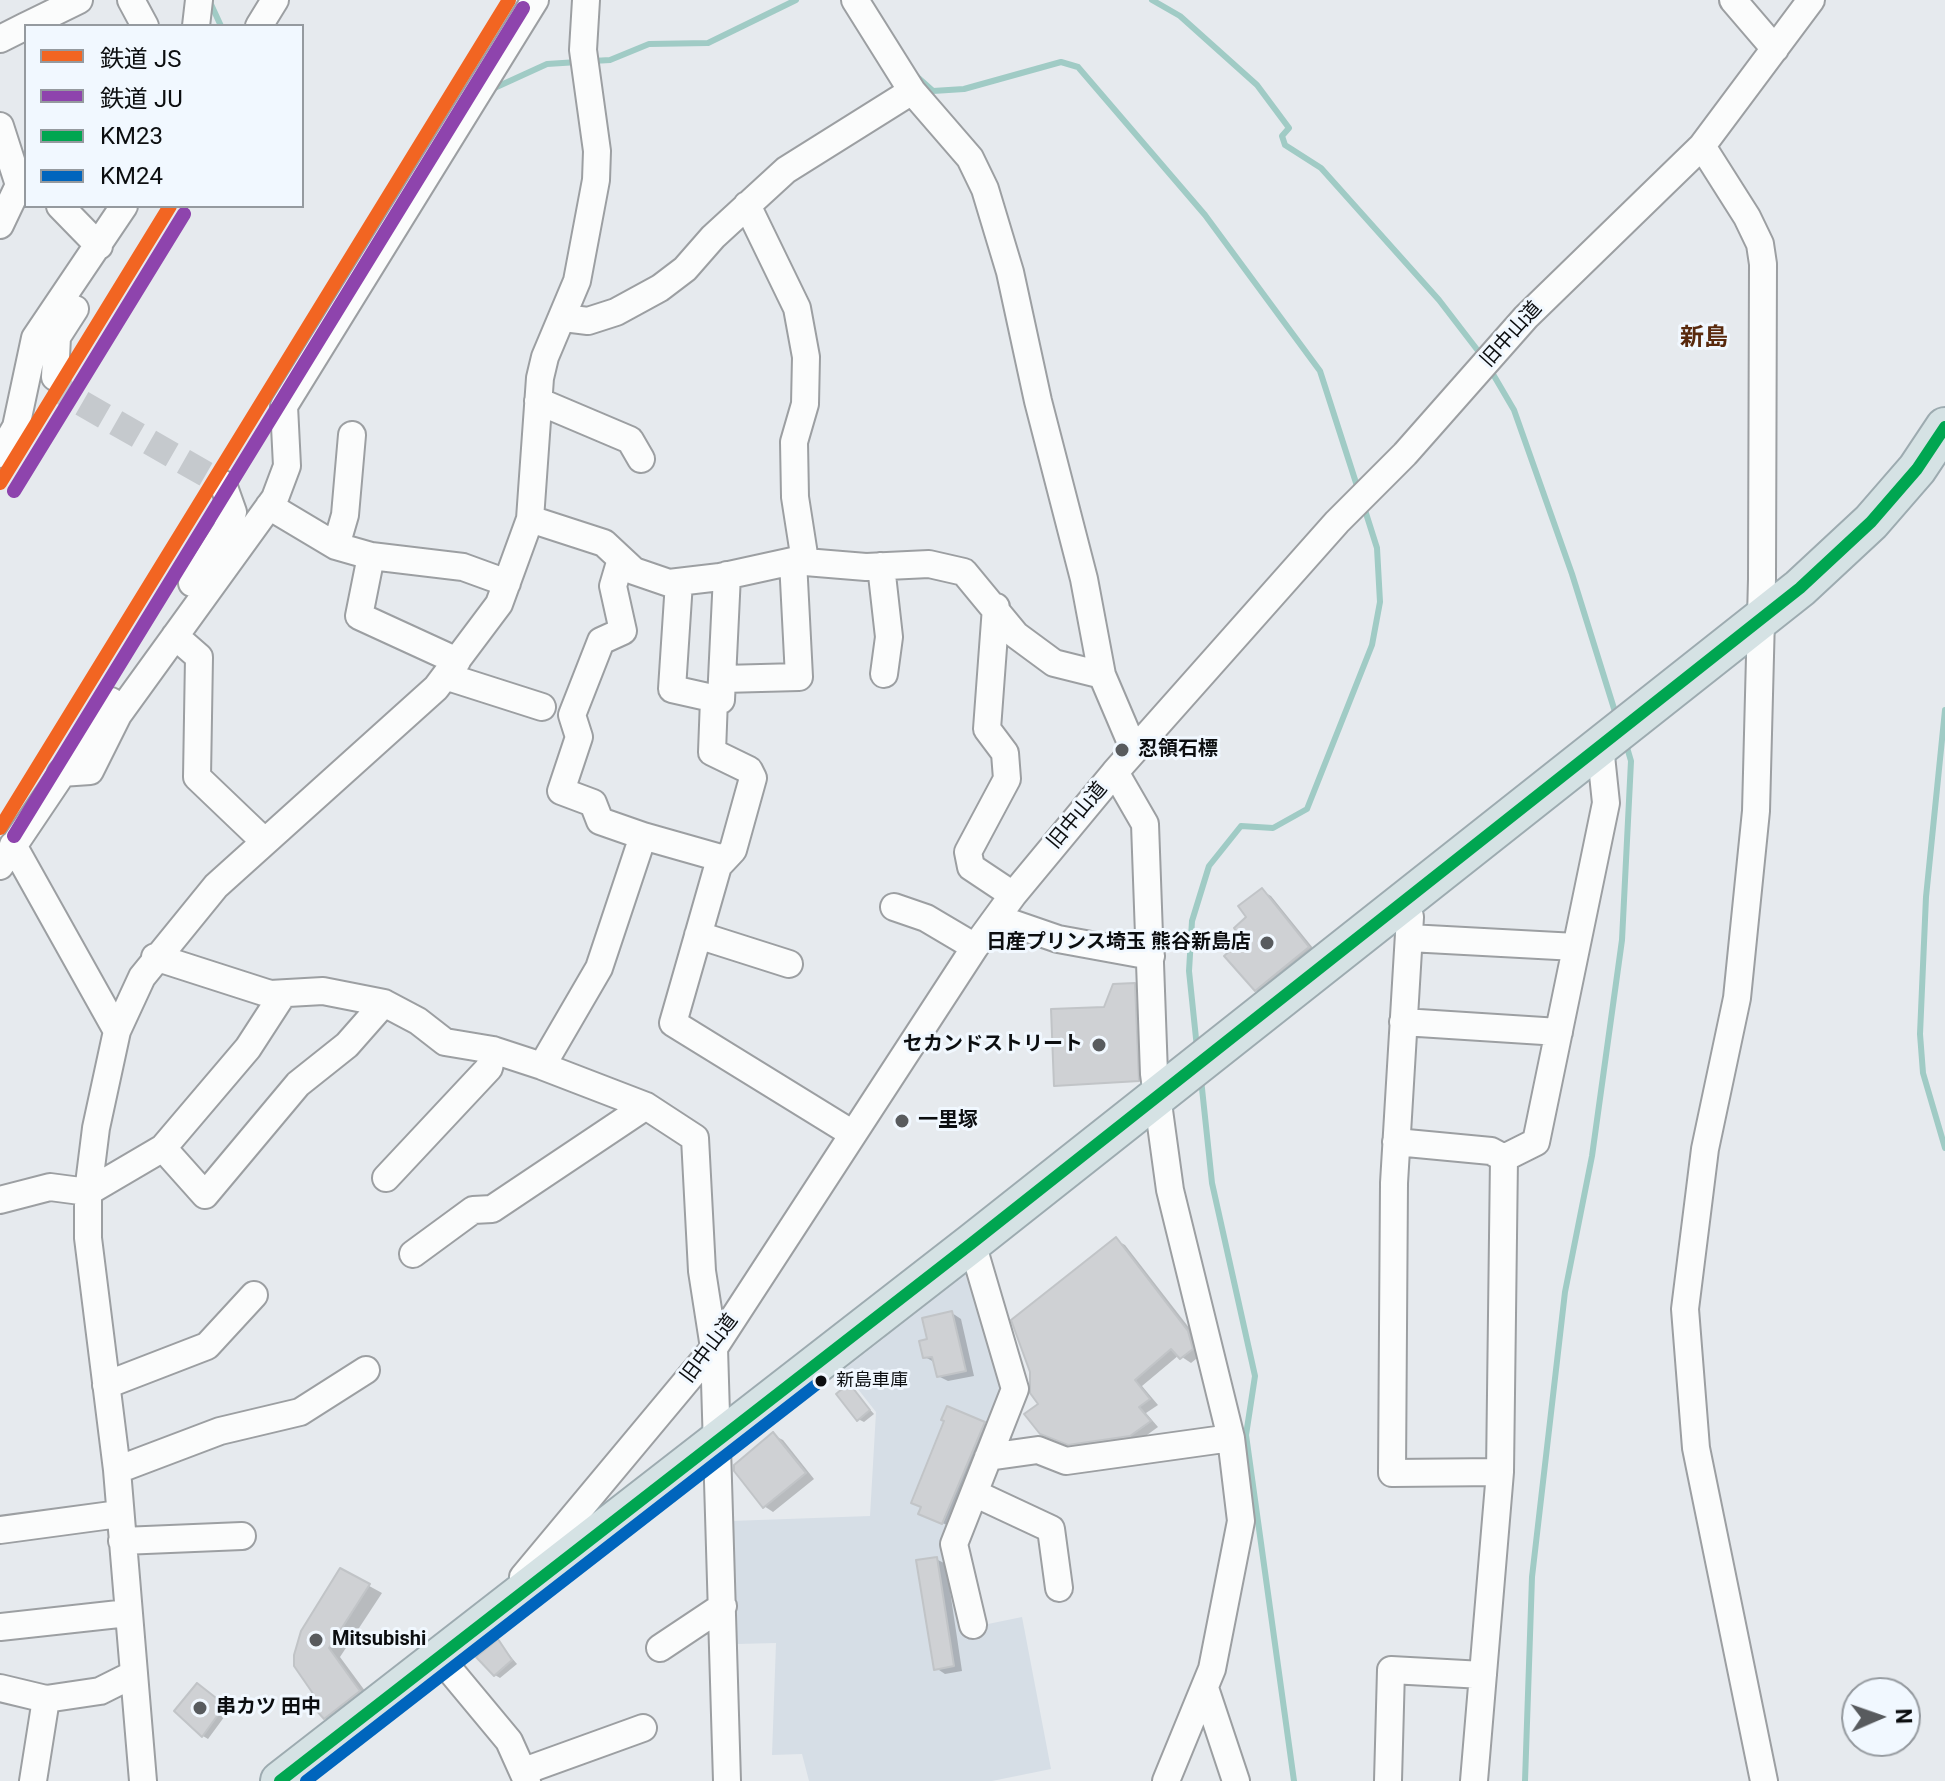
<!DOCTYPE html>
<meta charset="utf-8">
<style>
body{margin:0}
#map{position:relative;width:1945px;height:1781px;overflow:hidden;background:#e6eaee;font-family:Roboto,"Noto Sans JP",sans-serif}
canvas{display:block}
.legend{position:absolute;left:24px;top:24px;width:280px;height:184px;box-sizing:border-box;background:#f1f8ff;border:2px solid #959a9f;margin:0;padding:10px 14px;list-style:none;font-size:24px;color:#0c0e10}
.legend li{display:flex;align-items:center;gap:16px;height:40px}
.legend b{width:40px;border:2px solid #959a9f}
.north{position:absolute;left:1841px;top:1677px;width:80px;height:80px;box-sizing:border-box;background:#f1f8ff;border:2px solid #959a9f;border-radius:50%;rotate:88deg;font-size:22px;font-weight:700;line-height:32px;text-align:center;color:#0c0e10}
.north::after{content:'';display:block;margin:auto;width:28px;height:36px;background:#585b5e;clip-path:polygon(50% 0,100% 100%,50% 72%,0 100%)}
</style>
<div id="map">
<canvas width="1945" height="1781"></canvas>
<ul class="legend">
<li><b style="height:10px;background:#f26522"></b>鉄道 JS</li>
<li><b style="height:10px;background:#8e44ad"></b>鉄道 JU</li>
<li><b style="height:10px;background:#00a651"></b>KM23</li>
<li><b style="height:10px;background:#0065bd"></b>KM24</li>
</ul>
<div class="north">N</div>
</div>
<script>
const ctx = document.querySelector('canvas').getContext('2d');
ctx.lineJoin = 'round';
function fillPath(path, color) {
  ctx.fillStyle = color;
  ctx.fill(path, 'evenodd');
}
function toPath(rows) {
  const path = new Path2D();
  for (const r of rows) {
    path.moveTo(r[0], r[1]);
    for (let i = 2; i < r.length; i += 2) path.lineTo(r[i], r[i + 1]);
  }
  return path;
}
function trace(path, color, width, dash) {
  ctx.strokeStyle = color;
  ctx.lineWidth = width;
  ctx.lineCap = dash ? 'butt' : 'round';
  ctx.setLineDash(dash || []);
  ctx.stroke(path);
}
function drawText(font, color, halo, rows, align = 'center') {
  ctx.font = font + ' Roboto,"Noto Sans JP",sans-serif';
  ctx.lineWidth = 6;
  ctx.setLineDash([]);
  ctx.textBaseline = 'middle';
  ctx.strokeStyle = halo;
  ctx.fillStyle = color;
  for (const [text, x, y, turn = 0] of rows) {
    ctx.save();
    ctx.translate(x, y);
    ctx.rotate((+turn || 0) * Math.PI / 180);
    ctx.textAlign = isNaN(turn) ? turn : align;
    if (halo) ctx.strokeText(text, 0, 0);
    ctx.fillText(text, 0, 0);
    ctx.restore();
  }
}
fillPath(toPath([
 [967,1265,1002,1392,942,1549,959,1630,1022,1617,1051,1769,992,1781,809,1781,802,1754,772,1755,776,1643,737,1644,731,1521,870,1516,876,1412,843,1370,884,1338,905,1310]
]), '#d6dee6');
fillPath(toPath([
 [1262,891,1271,896,1317,953,1265,995,1256,990,1234,951],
 [1134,985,1140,1081,1058,1086,1106,1009],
 [1116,1240,1125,1245,1197,1338,1201,1355,1191,1363,1179,1355,1142,1386,1158,1405,1146,1413,1158,1427,1140,1440,1079,1449,1041,1433,1041,1404],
 [952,1313,961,1319,974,1376,948,1381,938,1376,934,1362,925,1357],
 [849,1386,874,1414,864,1422,858,1419],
 [984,1424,993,1429,952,1527,930,1518,923,1507],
 [773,1435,783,1440,814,1479,773,1512,764,1506],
 [936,1559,946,1564,962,1671,945,1674,936,1668],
 [340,1570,382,1593,340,1657,371,1699,337,1725,325,1718,316,1695],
 [498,1642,517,1664,500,1678,495,1675],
 [203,1688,230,1709,208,1739,203,1736]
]), '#0003');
trace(toPath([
 [209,0,221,26],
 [1152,0,1180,16,1257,85,1289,128,1282,136,1285,145,1321,168,1439,300,1482,356],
 [593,61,610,60,649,44,708,43,796,0],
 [914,74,933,91,964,89,1061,62,1078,67,1205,215,1320,371,1358,489],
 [490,90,547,64,578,62],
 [1490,369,1514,410,1572,574,1616,715],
 [1945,710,1926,897,1920,1034,1923,1073,1945,1148],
 [1197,1048,1189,971,1192,921,1209,866,1241,826,1273,828,1307,809,1372,645,1380,602,1377,548,1364,507],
 [1201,1079,1212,1183,1255,1376,1246,1435,1294,1781],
 [1525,1781,1532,1577,1565,1292,1592,1156,1622,940,1631,761,1626,744]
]), '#a0cbc5', 6);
const building = toPath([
 [1262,888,1309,947,1255,991,1224,956,1231,950,1226,938,1237,933,1234,928,1246,917,1238,906,1262,888],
 [1135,983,1139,1081,1054,1086,1051,1009,1104,1007,1113,984,1135,983],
 [1116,1237,1188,1331,1193,1349,1180,1359,1171,1349,1135,1380,1150,1399,1139,1407,1151,1421,1130,1436,1068,1445,1040,1434,1024,1414,1038,1404,1030,1393,1030,1372,1011,1320,1116,1237],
 [952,1311,966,1371,937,1377,932,1357,923,1358,919,1341,927,1339,922,1318,952,1311],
 [849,1383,870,1410,857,1421,836,1394,849,1383],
 [947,1406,985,1422,942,1524,918,1514,921,1507,911,1503,944,1421,941,1420,947,1406],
 [773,1432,806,1473,763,1508,734,1471,734,1465,773,1432],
 [937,1557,954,1666,934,1670,916,1560,937,1557],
 [340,1568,370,1584,329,1648,360,1691,324,1719,308,1701,314,1695,294,1666,294,1655,301,1631,340,1568],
 [498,1639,512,1660,494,1676,476,1657,498,1639],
 [197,1683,225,1705,202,1737,174,1711,197,1683]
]);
fillPath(building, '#cfd1d4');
trace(building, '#c1c4c7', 2);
trace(toPath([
 [55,377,64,393,223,484]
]), '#c5c9cd', 26, [26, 13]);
const minor = toPath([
 [131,0,145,26],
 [855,0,912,91,970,158,985,189,1010,272,1038,401,1084,579,1102,675,1134,750],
 [1733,0,1775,49],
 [26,26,79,0],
 [196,26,199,0],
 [259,26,275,0],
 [0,39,26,26],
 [0,126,19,185,26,186],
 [1702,146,1747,217,1760,244,1763,264,1762,579,1756,811,1737,998,1705,1149,1685,1309,1696,1448,1764,1781],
 [747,205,797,308,806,357,805,404,794,442,795,497,805,561],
 [60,206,99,246],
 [0,225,19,185],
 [564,318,588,321,616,312,660,288,685,269,713,237,786,170,912,91],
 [55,377,57,337,75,309],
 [538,401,630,440,641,459],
 [0,454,16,427,35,338,124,206],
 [269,506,336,546,371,556],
 [530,519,604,543,634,571,669,583,720,577,793,561,866,567,929,564,964,572,1016,635,1054,663,1102,675],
 [336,546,345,515,352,435],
 [621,559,613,586,623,631,601,641,572,715,579,737,561,791,593,803,600,821,643,836],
 [881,566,889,637,884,674],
 [679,582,672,689,721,700,727,575],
 [192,583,226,530,233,512,223,484],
 [996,607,987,729,1005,753,1007,779,968,852,971,867,1013,895],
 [175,636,199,657,197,777,265,842],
 [457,661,359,616,371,556,463,567,507,583],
 [445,676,542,707],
 [723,679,799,677,793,561],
 [714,699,712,752,749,770,753,778,733,850,718,866],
 [1115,772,1145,824,1154,1074,1170,1190,1231,1438,1241,1521,1212,1669,1166,1781],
 [61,773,90,771,118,715,275,498,287,466,284,406,535,0],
 [13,845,117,1031],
 [0,866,111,701],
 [1405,898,1410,917,1394,1183,1392,1473,1500,1472],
 [894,907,926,918,975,947],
 [997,918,1058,939,1151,956],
 [698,935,789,964],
 [1409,938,1576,947],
 [155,957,270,994,323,991,384,1003,418,1021,445,1042,493,1050,542,1066,646,1106,695,1138,702,1271,714,1348,727,1781],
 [1403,1022,1559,1032],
 [542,1066,599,968,643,836,717,857,718,866,673,1023,853,1134],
 [1396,1142,1491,1151,1504,1158,1536,1142,1606,803,1600,746],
 [163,1148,205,1195,298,1084,347,1045,384,1003],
 [386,1178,489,1068,493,1050],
 [0,1200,50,1187,88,1192,163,1148,248,1048,283,994],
 [972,1243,1015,1389,954,1544,973,1625],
 [413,1254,473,1210,492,1209,646,1106],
 [106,1385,207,1346,254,1295],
 [988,1457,1038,1450,1066,1461,1231,1438],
 [117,1470,220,1431,300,1412,366,1370],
 [974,1493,1051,1529,1059,1588],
 [0,1530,119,1514],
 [122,1541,242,1536],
 [523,1577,714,1348,975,947,1013,895,1115,772,1337,522,1405,454,1526,317,1702,146,1811,0],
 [0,1627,128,1613],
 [660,1648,723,1606],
 [440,1658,509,1741,527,1781],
 [0,1688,46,1699,100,1691,134,1674],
 [1205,1688,1236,1781],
 [524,1771,643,1728],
 [33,1781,46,1699],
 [143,1781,117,1470,88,1238,88,1192,96,1128,117,1031,142,977,216,886,436,688,499,604,530,519,540,378,545,357,577,281,596,180,597,151,583,50,586,0],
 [1388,1781,1391,1670,1483,1675],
 [1474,1781,1500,1472,1504,1158]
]);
const highway = toPath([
 [280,1781,972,1243,1800,588,1871,522,1917,469,1945,427]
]);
trace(minor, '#9c9fa2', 30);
trace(highway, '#9dabb0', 42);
trace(minor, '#fbfcfc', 26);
trace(highway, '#d5e2e4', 38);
trace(toPath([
 [280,1781,972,1243,1800,588,1871,522,1917,469,1945,427]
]), '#00a651', 12);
trace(toPath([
 [306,1781,821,1381]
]), '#0065bd', 12);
trace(toPath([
 [0,483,170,206],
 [0,828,509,0]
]), '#f26522', 14);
trace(toPath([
 [14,491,184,214],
 [14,836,523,8]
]), '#8e44ad', 14);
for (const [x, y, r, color] of [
 [1122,750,8,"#585b5e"],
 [1267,943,8,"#585b5e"],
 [1099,1045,8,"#585b5e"],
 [902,1121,8,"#585b5e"],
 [821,1381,7,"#0c0e10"],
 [316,1640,8,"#585b5e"],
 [200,1708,8,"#585b5e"]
]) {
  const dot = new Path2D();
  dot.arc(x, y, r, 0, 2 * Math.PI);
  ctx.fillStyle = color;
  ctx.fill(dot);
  trace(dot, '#f1f8ff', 3);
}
drawText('18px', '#0c0e10', '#f1f8ff', [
 ["新島車庫",836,1381]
], 'left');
drawText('20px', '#0c0e10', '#f1f8ff', [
 ["旧中山道",1512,335,-48],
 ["旧中山道",1078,816,-50],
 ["旧中山道",710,1349,-53]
]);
drawText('bold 20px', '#0c0e10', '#f1f8ff', [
 ["忍領石標",1138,750],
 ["日産プリンス埼玉 熊谷新島店",1251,943,"right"],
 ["セカンドストリート",1083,1045,"right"],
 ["一里塚",918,1121],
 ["Mitsubishi",332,1640],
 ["串カツ 田中",216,1708]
], 'left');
drawText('bold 24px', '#58290d', '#f1f8ff', [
 ["新島",1704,339]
]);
</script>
